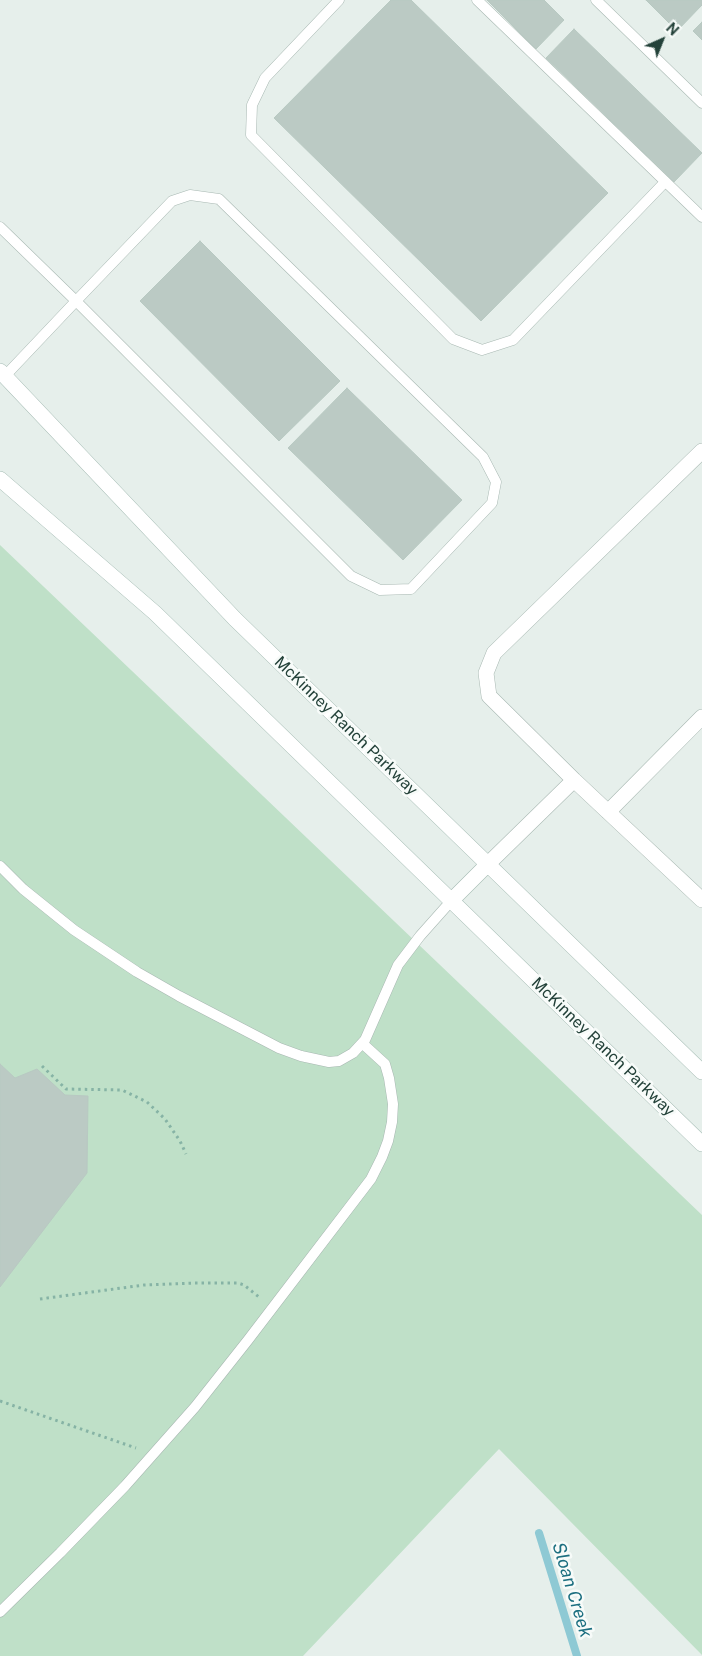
<!DOCTYPE html>
<style>
body{margin:0}
#map{position:relative;width:702px;height:1656px;overflow:hidden;background:#e6efeb;font-family:"Public Sans",sans-serif}
canvas{display:block}
.north{position:absolute;left:637px;top:15px;width:50px;height:50px;-webkit-text-stroke:4px #f7fbf9;paint-order:stroke;rotate:44deg;font-size:14px;font-weight:700;line-height:20px;text-align:center;color:#24423a}
.north::after{content:'';display:block;margin:auto;width:18px;height:22px;background:#24423a;clip-path:polygon(50% 0,100% 100%,50% 72%,0 100%)}
</style>
<div id="map">
<canvas width="702" height="1656"></canvas>
<div class="north">N</div>
</div>
<script>
const ctx = document.querySelector('canvas').getContext('2d');
ctx.lineJoin = 'round';
function fillPath(path, color) {
  ctx.fillStyle = color;
  ctx.fill(path, 'evenodd');
}
function toPath(rows) {
  const path = new Path2D();
  for (const r of rows) {
    path.moveTo(r[0], r[1]);
    for (let i = 2; i < r.length; i += 2) path.lineTo(r[i], r[i + 1]);
  }
  return path;
}
function trace(path, color, width, dash) {
  ctx.strokeStyle = color;
  ctx.lineWidth = width;
  ctx.lineCap = dash ? 'butt' : 'round';
  ctx.setLineDash(dash || []);
  ctx.stroke(path);
}
function drawText(font, color, halo, rows, align = 'center') {
  ctx.font = font + ' "Public Sans",sans-serif';
  ctx.lineWidth = 5;
  ctx.setLineDash([]);
  ctx.textBaseline = 'middle';
  ctx.strokeStyle = halo;
  ctx.fillStyle = color;
  for (const [text, x, y, turn = 0] of rows) {
    ctx.save();
    ctx.translate(x, y);
    ctx.rotate((+turn || 0) * Math.PI / 180);
    ctx.textAlign = isNaN(turn) ? turn : align;
    if (halo) ctx.strokeText(text, 0, 0);
    ctx.fillText(text, 0, 0);
    ctx.restore();
  }
}
fillPath(toPath([
 [0,545,702,1215,702,1655,499,1449,303,1656,0,1656]
]), '#bfe0c8');
trace(toPath([
 [539,1533,577,1656]
]), '#8ec9d4', 8);
const building = toPath([
 [391,0,411,0,608,193,481,321,274,118,391,0],
 [487,0,544,0,564,20,536,49,487,0],
 [646,0,702,0,702,5,677,31,646,0],
 [702,22,702,40,693,31,702,22],
 [574,29,702,153,674,182,546,58,574,29],
 [200,241,340,381,279,441,140,301,200,241],
 [347,388,462,500,403,560,288,448,347,388],
 [0,1064,15,1078,37,1069,65,1095,88,1096,87,1173,0,1287,0,1064]
]);
fillPath(building, '#bbcac4');
trace(building, '#b8c9c2', 1);
const service = toPath([
 [339,0,265,78,252,105,251,135,453,339,482,350,513,340,665,182],
 [477,0,702,217],
 [596,0,702,103],
 [0,227,76,301,351,576,380,590,411,589,492,503,496,482,483,457,219,199,190,195,172,201,76,301,5,376],
 [0,866,23,889,74,930,137,972,179,996,279,1048,301,1056,329,1062,339,1061,353,1053,365,1040,398,965,420,936,452,900],
 [0,1612,60,1553,125,1486,195,1407,248,1340,371,1179,382,1157,388,1141,392,1122,393,1104,389,1078,385,1064,362,1043]
]);
const minor = toPath([
 [702,451,494,653,486,673,489,696,574,780,702,900],
 [608,812,702,717],
 [488,864,574,780]
]);
const secondary = toPath([
 [0,371,235,619,702,1072],
 [0,479,155,613,702,1144],
 [452,900,488,864]
]);
trace(service, '#a8b8b2', 11);
trace(minor, '#a8b8b2', 16);
trace(secondary, '#a4bbb3', 16);
trace(toPath([
 [42,1066,66,1089,122,1090,147,1102,165,1119,180,1141,186,1154],
 [40,1299,144,1285,195,1283,238,1283,244,1285,259,1297],
 [0,1401,136,1448]
]), '#86b3a5', 3, [2.5, 4]);
trace(service, '#fff', 10);
trace(minor, '#fff', 15);
trace(secondary, '#fff', 15);
drawText('16px', '#24423a', '#f7fbf9', [
 ["McKinney Ranch Parkway",346,726,44],
 ["McKinney Ranch Parkway",603,1047,44]
]);
drawText('italic 18px', '#1c6f80', '#f7fbf9', [
 ["Sloan Creek",572,1590,73]
]);
</script>
